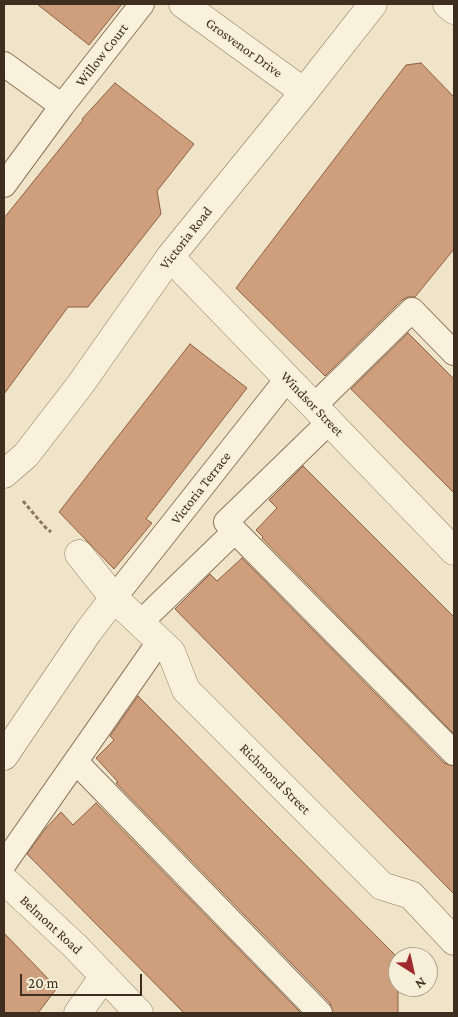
<!DOCTYPE html>
<style>
body{margin:0}
#map{position:relative;width:458px;height:1017px;overflow:hidden;background:#f0e4c8;font-family:"Crimson Pro",serif}
canvas{display:block}
.frame{position:absolute;inset:0;border:5px solid #3d2e20;pointer-events:none}
.north{position:absolute;left:388px;top:947px;width:50px;height:50px;box-sizing:border-box;background:#f7eed8;border:1px solid #ada18e;border-radius:50%;rotate:145deg;font-size:14px;font-weight:700;line-height:20px;text-align:center;color:#3d2e20}
.north::after{content:'';display:block;margin:auto;width:18px;height:22px;background:#9e2a2b;clip-path:polygon(50% 0,100% 100%,50% 72%,0 100%)}
.scale{position:absolute;left:20px;top:974px;width:122px;height:22px;box-sizing:border-box;border:2px solid #3d2e20;border-top:0;padding-left:6px;font-size:15px;line-height:18px;white-space:nowrap;color:#3d2e20;-webkit-text-stroke:4px #f7eed8;paint-order:stroke}
</style>
<div id="map">
<canvas width="458" height="1017"></canvas>
<div class="frame"></div>
<div class="north">N</div>
<div class="scale">20 m</div>
</div>
<script>
const ctx = document.querySelector('canvas').getContext('2d');
ctx.lineJoin = 'round';
function fillPath(path, color) {
  ctx.fillStyle = color;
  ctx.fill(path, 'evenodd');
}
function toPath(rows) {
  const path = new Path2D();
  for (const r of rows) {
    path.moveTo(r[0], r[1]);
    for (let i = 2; i < r.length; i += 2) path.lineTo(r[i], r[i + 1]);
  }
  return path;
}
function trace(path, color, width, dash) {
  ctx.strokeStyle = color;
  ctx.lineWidth = width;
  ctx.lineCap = dash ? 'butt' : 'round';
  ctx.setLineDash(dash || []);
  ctx.stroke(path);
}
function drawText(font, color, halo, rows, align = 'center') {
  ctx.font = font + ' "Crimson Pro",serif';
  ctx.lineWidth = 4;
  ctx.setLineDash([]);
  ctx.textBaseline = 'middle';
  ctx.strokeStyle = halo;
  ctx.fillStyle = color;
  for (const [text, x, y, turn = 0] of rows) {
    ctx.save();
    ctx.translate(x, y);
    ctx.rotate((+turn || 0) * Math.PI / 180);
    ctx.textAlign = isNaN(turn) ? turn : align;
    if (halo) ctx.strokeText(text, 0, 0);
    ctx.fillText(text, 0, 0);
    ctx.restore();
  }
}
const building = toPath([
 [37,4,122,4,89,45,37,4],
 [421,63,454,97,454,249,415,297,408,297,402,300,325,376,236,288,406,65,421,63],
 [115,83,194,144,157,191,161,214,88,307,68,307,4,394,4,218,83,120,82,119,115,83],
 [408,333,454,379,454,493,351,389,408,333],
 [190,344,247,388,146,519,152,523,114,569,59,512,190,344],
 [303,466,454,617,454,734,262,538,263,537,256,530,277,508,269,500,303,466],
 [242,558,444,763,454,766,454,894,175,609,210,574,217,581,242,558],
 [138,696,398,958,398,1013,333,1013,330,1003,116,783,118,782,96,758,114,740,110,736,138,696],
 [96,803,301,1013,184,1013,27,854,46,828,61,812,73,825,96,803],
 [4,933,57,988,38,1013,4,1013,4,933]
]);
fillPath(building, '#cf9f7d');
trace(building, '#8d5f41', 1);
const lane = toPath([
 [4,64,62,106],
 [4,185,62,106,142,4],
 [314,406,412,310,454,353],
 [329,422,226,522,454,753],
 [114,598,287,379],
 [141,622,235,531],
 [76,762,320,1013],
 [4,864,159,642]
]);
const street = toPath([
 [183,4,304,92],
 [447,4,454,10],
 [170,257,454,551],
 [4,474,26,455,80,385,170,257,304,92,373,4],
 [114,598,171,652,186,690,382,886,411,895,454,941],
 [4,756,88,632,114,598,79,554],
 [4,880,75,946,139,1013],
 [78,1013,104,976]
]);
trace(lane, '#8d765c', 26);
trace(street, '#8d765c', 29);
trace(toPath([
 [23,501,45,527,51,532]
]), '#8d765c', 3, [4, 2.5]);
trace(lane, '#faf1dc', 24);
trace(street, '#faf1dc', 28);
drawText('14px', '#3d2e20', '#f7eed8', [
 ["Grosvenor Drive",244,48,36],
 ["Willow Court",102,55,-52],
 ["Victoria Road",186,238,-52],
 ["Windsor Street",312,404,46],
 ["Victoria Terrace",201,488,-52],
 ["Richmond Street",275,779,45],
 ["Belmont Road",51,925,43]
]);
</script>
